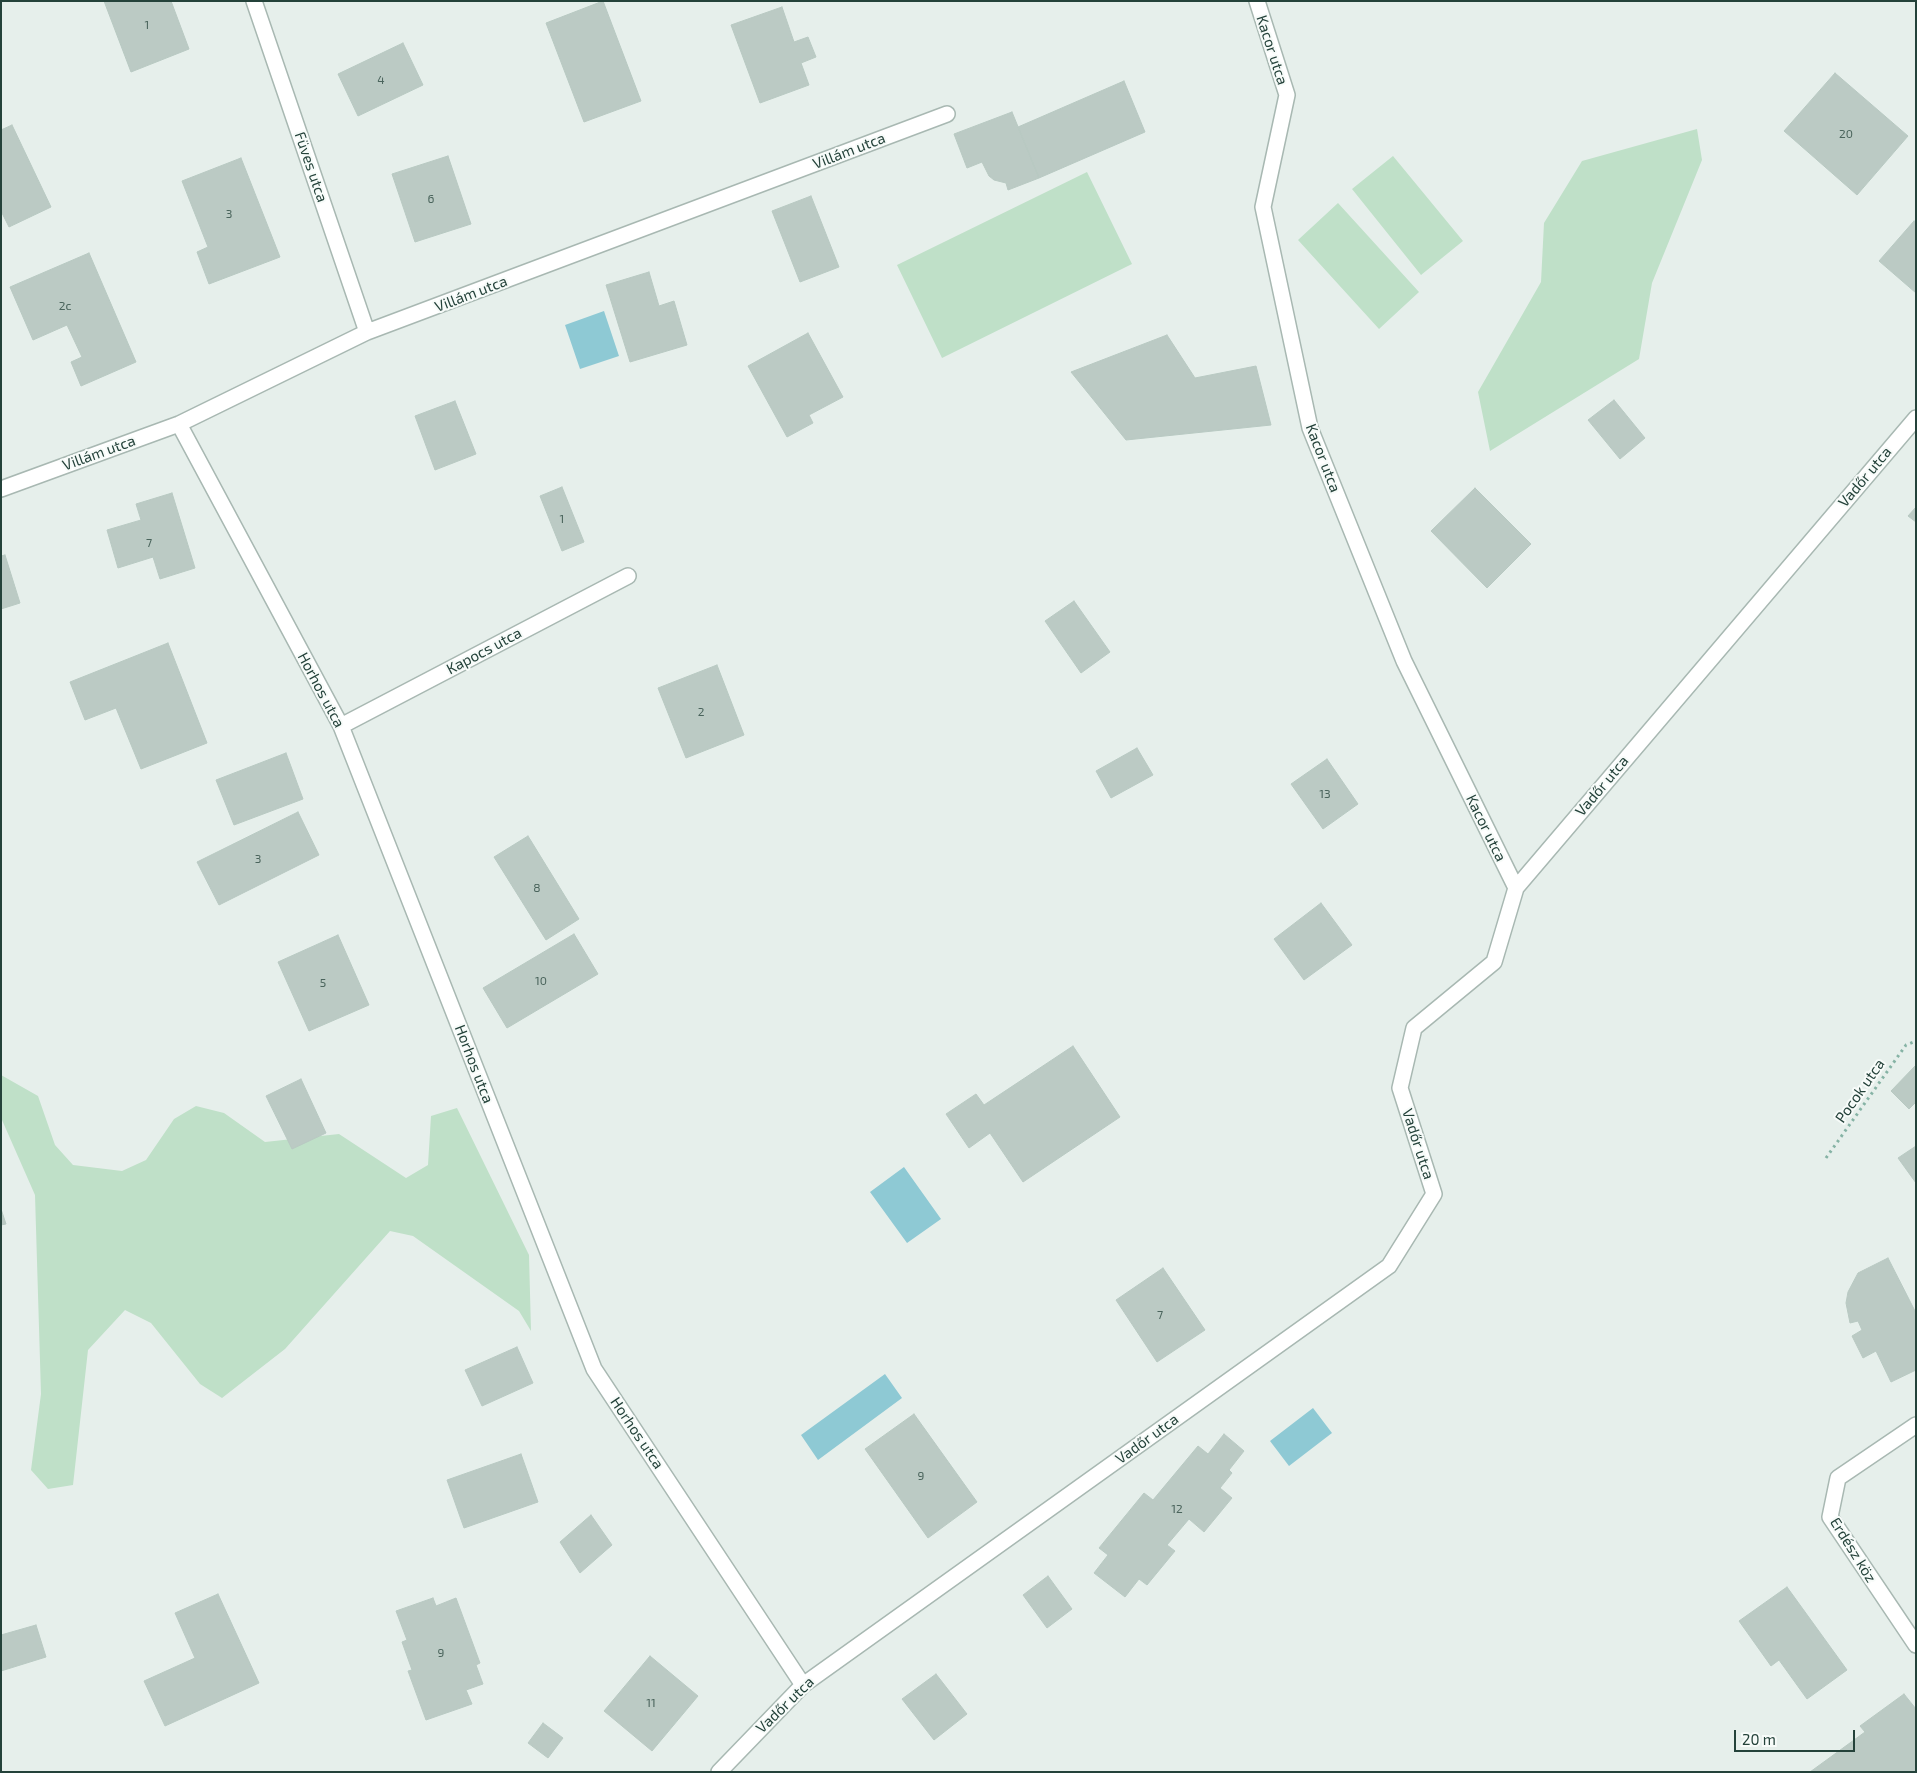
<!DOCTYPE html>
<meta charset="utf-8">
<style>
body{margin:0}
#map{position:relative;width:1917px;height:1773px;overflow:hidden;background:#e6efeb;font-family:"Exo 2",sans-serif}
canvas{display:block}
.frame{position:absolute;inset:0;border:2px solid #24423a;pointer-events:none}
.scale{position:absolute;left:1734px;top:1730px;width:121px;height:22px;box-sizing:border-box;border:2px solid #24423a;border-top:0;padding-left:6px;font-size:15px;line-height:18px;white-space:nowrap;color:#24423a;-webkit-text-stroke:4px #f7fbf9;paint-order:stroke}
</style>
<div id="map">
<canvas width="1917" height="1773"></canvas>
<div class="frame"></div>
<div class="scale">20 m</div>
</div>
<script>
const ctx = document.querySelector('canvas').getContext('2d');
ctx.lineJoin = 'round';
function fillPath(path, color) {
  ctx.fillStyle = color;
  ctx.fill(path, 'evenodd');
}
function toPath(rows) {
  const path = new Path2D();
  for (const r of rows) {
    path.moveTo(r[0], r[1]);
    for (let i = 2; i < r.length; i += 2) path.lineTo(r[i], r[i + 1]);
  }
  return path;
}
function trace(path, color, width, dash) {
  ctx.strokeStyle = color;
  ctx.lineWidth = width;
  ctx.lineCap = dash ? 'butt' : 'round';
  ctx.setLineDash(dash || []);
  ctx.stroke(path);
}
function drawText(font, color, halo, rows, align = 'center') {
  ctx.font = font + ' "Exo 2",sans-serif';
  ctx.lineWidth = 4;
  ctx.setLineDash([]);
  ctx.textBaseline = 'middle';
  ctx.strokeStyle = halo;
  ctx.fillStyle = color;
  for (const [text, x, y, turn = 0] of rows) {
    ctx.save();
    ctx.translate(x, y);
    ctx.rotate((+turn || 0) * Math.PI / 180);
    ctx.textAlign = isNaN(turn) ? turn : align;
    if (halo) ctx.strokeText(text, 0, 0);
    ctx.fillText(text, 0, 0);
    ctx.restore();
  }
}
fillPath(toPath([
 [1697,129,1702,160,1652,283,1639,359,1490,451,1478,392,1541,282,1544,223,1582,161],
 [1393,156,1463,241,1421,275,1352,189],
 [1087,172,1132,264,942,358,897,265],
 [1338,203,1419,292,1379,329,1298,240],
 [1,1075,38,1096,55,1145,73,1165,122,1171,146,1160,174,1119,196,1106,224,1113,265,1142,339,1134,406,1178,428,1165,431,1116,457,1108,529,1255,531,1331,519,1311,413,1236,390,1231,285,1349,222,1398,200,1384,151,1323,125,1310,88,1350,73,1485,48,1489,31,1470,41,1394,35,1195,2,1120]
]), '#bfe0c8');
fillPath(toPath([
 [604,311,619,356,580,369,565,325],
 [904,1167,941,1219,907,1243,870,1192],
 [885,1374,902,1398,818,1460,801,1435],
 [1313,1408,1332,1433,1289,1466,1270,1441]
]), '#8ec9d4');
const building = toPath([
 [104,1,171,1,189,49,131,72,104,1],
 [603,1,641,101,584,122,546,23,603,1],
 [782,7,794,42,808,37,816,57,801,63,809,85,760,103,731,25,782,7],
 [403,43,423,85,358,116,338,74,403,43],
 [1835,73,1908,136,1857,195,1784,131,1835,73],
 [1124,81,1145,132,1039,178,1018,127,1124,81],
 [1012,112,1039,178,1008,190,1006,183,994,180,989,176,982,162,967,168,954,134,1012,112],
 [12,125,51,207,9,227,1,211,1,130,12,125],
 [448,156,471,224,415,242,392,174,448,156],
 [241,158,280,257,209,284,197,252,208,247,182,181,241,158],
 [811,196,839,267,800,282,772,211,811,196],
 [1914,221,1916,222,1916,293,1879,261,1914,221],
 [89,253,136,362,81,386,71,362,82,357,67,325,33,340,10,287,89,253],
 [649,272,659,306,674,301,687,345,630,362,606,285,649,272],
 [808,333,843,397,809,415,813,423,787,437,748,366,808,333],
 [1167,335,1195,378,1256,366,1271,425,1126,440,1071,372,1167,335],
 [1614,400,1645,438,1620,459,1588,420,1614,400],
 [455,401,476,454,435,470,415,416,455,401],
 [562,487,584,542,562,551,540,496,562,487],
 [1475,488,1531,544,1487,588,1431,531,1475,488],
 [172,493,195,568,160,579,153,557,118,568,107,530,141,520,136,504,172,493],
 [1916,507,1916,522,1908,516,1916,507],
 [5,555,20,603,1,609,1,556,5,555],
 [1074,601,1110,652,1081,673,1045,621,1074,601],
 [168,643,207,743,141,769,116,708,85,720,70,682,168,643],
 [717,665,744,735,686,758,658,688,717,665],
 [1137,748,1153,775,1111,798,1096,771,1137,748],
 [286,753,303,799,234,825,216,780,286,753],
 [1327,759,1358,804,1323,829,1291,784,1327,759],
 [298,812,319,855,219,905,197,862,298,812],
 [528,836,579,919,546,940,494,857,528,836],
 [1321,903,1352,945,1304,980,1274,939,1321,903],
 [574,934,598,974,507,1028,483,988,574,934],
 [338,935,369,1005,309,1031,278,962,338,935],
 [1073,1046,1120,1117,1023,1182,990,1133,969,1148,946,1114,976,1094,984,1105,1073,1046],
 [1916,1065,1916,1102,1909,1109,1891,1091,1916,1065],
 [301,1079,326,1133,292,1149,266,1096,301,1079],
 [1916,1146,1916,1183,1898,1158,1916,1146],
 [1,1209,6,1224,1,1225,1,1209],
 [1888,1258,1916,1313,1916,1370,1891,1382,1876,1351,1863,1358,1852,1336,1862,1330,1858,1321,1850,1323,1846,1303,1848,1292,1858,1273,1888,1258],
 [1163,1268,1205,1330,1157,1362,1116,1300,1163,1268],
 [517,1347,533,1383,482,1406,465,1370,517,1347],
 [914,1414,977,1502,928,1538,865,1449,914,1414],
 [1224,1434,1244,1451,1229,1470,1232,1473,1220,1488,1232,1498,1204,1532,1189,1519,1167,1545,1175,1551,1147,1585,1139,1579,1125,1597,1094,1573,1108,1555,1099,1548,1144,1493,1153,1500,1198,1446,1208,1454,1224,1434],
 [521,1454,538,1502,464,1528,447,1480,521,1454],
 [591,1515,612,1545,580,1573,560,1542,591,1515],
 [1048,1576,1072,1609,1047,1628,1023,1595,1048,1576],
 [1787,1587,1847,1670,1807,1699,1779,1660,1771,1666,1739,1621,1787,1587],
 [218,1594,259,1683,165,1726,144,1681,195,1658,175,1613,218,1594],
 [433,1598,436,1606,456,1598,480,1663,476,1665,483,1684,466,1690,472,1704,426,1720,408,1671,412,1670,402,1642,407,1640,396,1611,433,1598],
 [36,1625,46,1657,1,1671,1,1635,36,1625],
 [650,1656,698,1696,652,1751,604,1711,650,1656],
 [936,1674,967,1714,934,1740,902,1699,936,1674],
 [1904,1694,1916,1709,1916,1772,1810,1772,1865,1732,1860,1726,1904,1694],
 [543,1723,563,1738,548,1758,528,1743,543,1723]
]);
fillPath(building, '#bbcac4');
trace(building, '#b8c9c2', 1);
const minor = toPath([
 [254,1,367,332],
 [1257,1,1287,95,1263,207,1310,428,1404,661,1516,888],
 [179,424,341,726,594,1369,803,1685],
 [1,489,179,424,367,332,947,114],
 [341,726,628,576],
 [1916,1425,1838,1478,1830,1517,1916,1645],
 [719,1772,803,1685,1389,1266,1434,1194,1400,1088,1414,1028,1494,962,1516,888,1916,418]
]);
trace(minor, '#a8b8b2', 18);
trace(toPath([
 [1826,1158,1906,1045,1916,1041]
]), '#86b3a5', 3, [2.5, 4]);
trace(minor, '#fff', 15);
drawText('12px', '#4a645c', null, [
 ["1",147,25],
 ["4",381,80],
 ["20",1846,134],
 ["6",431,199],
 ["3",229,214],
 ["2c",65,306],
 ["1",562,519],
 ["7",149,543],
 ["2",701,712],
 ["13",1325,794],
 ["3",258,859],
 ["8",537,888],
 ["10",541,981],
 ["5",323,983],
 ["7",1160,1315],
 ["9",921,1476],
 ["12",1177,1509],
 ["9",441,1653],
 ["11",651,1703]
]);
drawText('15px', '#24423a', '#f7fbf9', [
 ["Kacor utca",1272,50,72],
 ["Villám utca",849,151,-21],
 ["Füves utca",311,167,71],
 ["Villám utca",471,294,-21],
 ["Villám utca",99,453,-20],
 ["Kacor utca",1323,458,69],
 ["Vadőr utca",1865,477,-50],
 ["Kapocs utca",484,651,-28],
 ["Horhos utca",321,690,62],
 ["Vadőr utca",1602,786,-50],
 ["Kacor utca",1486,828,64],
 ["Horhos utca",474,1064,69],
 ["Pocok utca",1860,1091,-55],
 ["Vadőr utca",1418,1144,72],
 ["Horhos utca",637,1433,56],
 ["Vadőr utca",1147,1439,-36],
 ["Erdész köz",1853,1550,58],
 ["Vadőr utca",785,1705,-44]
]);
</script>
